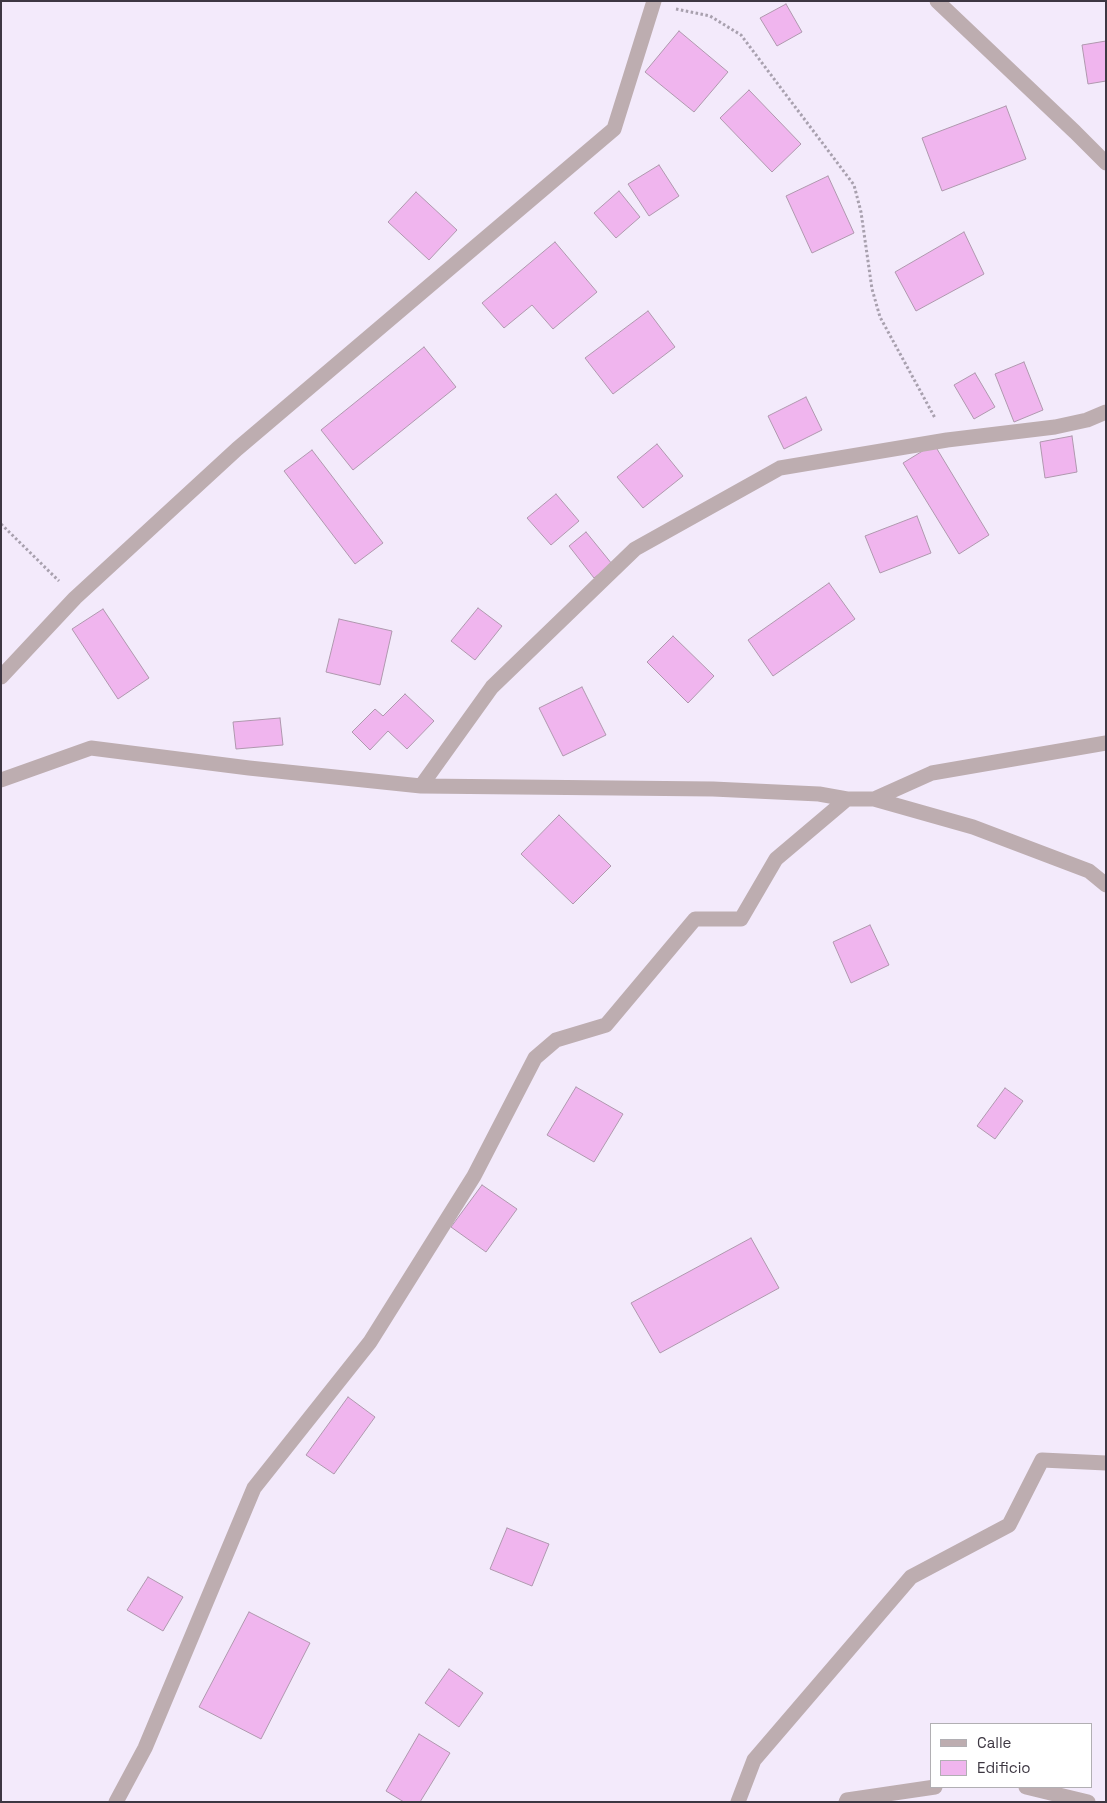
<!DOCTYPE html>
<style>
body{margin:0}
#map{position:relative;width:1107px;height:1803px;overflow:hidden;background:#f3eafb;font-family:"Space Grotesk",sans-serif}
canvas{display:block}
.frame{position:absolute;inset:0;border:2px solid #3d3742;pointer-events:none}
.legend{position:absolute;left:930px;top:1723px;width:162px;height:65px;box-sizing:border-box;background:#fff;border:1px solid #b1afb3;margin:0;padding:6px 9px;list-style:none;font-size:15px;color:#3d3742}
.legend li{display:flex;align-items:center;gap:10px;height:25px}
.legend b{width:25px;border:1px solid #b1afb3}
</style>
<div id="map">
<canvas width="1107" height="1803"></canvas>
<div class="frame"></div>
<ul class="legend">
<li><b style="height:6px;background:#bdadb0"></b>Calle</li>
<li><b style="height:14px;background:#f0b5ee"></b>Edificio</li>
</ul>
</div>
<script>
const ctx = document.querySelector('canvas').getContext('2d');
ctx.lineJoin = 'round';
function fillPath(path, color) {
  ctx.fillStyle = color;
  ctx.fill(path, 'evenodd');
}
function toPath(rows) {
  const path = new Path2D();
  for (const r of rows) {
    path.moveTo(r[0], r[1]);
    for (let i = 2; i < r.length; i += 2) path.lineTo(r[i], r[i + 1]);
  }
  return path;
}
function trace(path, color, width, dash) {
  ctx.strokeStyle = color;
  ctx.lineWidth = width;
  ctx.lineCap = dash ? 'butt' : 'round';
  ctx.setLineDash(dash || []);
  ctx.stroke(path);
}
const building = toPath([
 [786,4,802,32,777,46,760,18,786,4],
 [679,31,728,72,694,112,645,72,679,31],
 [1106,41,1106,81,1088,84,1082,45,1106,41],
 [749,90,801,144,772,172,720,118,749,90],
 [1006,106,1026,159,942,191,922,138,1006,106],
 [659,165,679,196,649,216,628,184,659,165],
 [828,176,854,233,812,253,786,196,828,176],
 [619,191,640,217,616,238,594,213,619,191],
 [416,192,457,230,429,260,388,222,416,192],
 [964,232,984,274,916,311,895,272,964,232],
 [555,242,597,292,553,329,532,305,504,328,482,303,555,242],
 [648,311,675,347,613,394,585,358,648,311],
 [424,347,456,387,353,470,321,430,424,347],
 [1024,362,1043,410,1014,422,995,374,1024,362],
 [975,373,995,407,974,419,954,385,975,373],
 [806,397,822,430,784,449,768,416,806,397],
 [1072,436,1077,472,1045,478,1040,442,1072,436],
 [657,444,683,476,643,508,617,477,657,444],
 [934,444,989,535,959,554,903,463,934,444],
 [312,450,383,543,355,564,284,471,312,450],
 [556,494,579,521,551,545,527,518,556,494],
 [917,516,931,553,880,573,865,536,917,516],
 [586,532,612,564,594,578,569,546,586,532],
 [829,583,855,619,773,676,748,640,829,583],
 [478,608,502,626,475,660,451,641,478,608],
 [103,609,149,678,118,699,72,629,103,609],
 [339,619,392,631,380,685,326,672,339,619],
 [673,636,714,676,688,703,647,662,673,636],
 [582,687,606,735,563,756,539,708,582,687],
 [405,694,434,721,407,749,388,731,370,750,352,732,375,709,383,716,405,694],
 [280,718,283,745,236,749,233,722,280,718],
 [559,815,611,866,573,904,521,854,559,815],
 [870,925,889,965,851,983,833,942,870,925],
 [576,1087,623,1114,594,1162,547,1135,576,1087],
 [1005,1088,1023,1101,995,1139,977,1126,1005,1088],
 [482,1185,517,1209,486,1252,451,1227,482,1185],
 [751,1238,779,1288,660,1353,631,1303,751,1238],
 [348,1397,375,1417,334,1474,306,1455,348,1397],
 [507,1528,549,1544,532,1586,490,1569,507,1528],
 [148,1577,183,1597,163,1631,127,1610,148,1577],
 [249,1612,310,1643,261,1739,199,1707,249,1612],
 [449,1669,483,1693,459,1727,425,1703,449,1669],
 [419,1734,450,1753,420,1802,404,1802,386,1791,419,1734]
]);
fillPath(building, '#f0b5ee');
trace(building, '#af98ae', 1);
trace(toPath([
 [676,9,710,16,741,35,854,185,861,212,872,289,880,317,935,418],
 [1,524,59,581]
]), '#a8a0ae', 3, [2.5, 2.5]);
trace(toPath([
 [937,1,1075,132,1106,163],
 [1,677,75,598,237,449,614,129,654,1],
 [1,780,91,748,249,768,421,786,492,687,635,549,780,468,947,440,1055,427,1087,420,1106,412],
 [421,786,713,789,819,794,847,799,874,799,973,827,1089,871,1106,885],
 [874,799,932,773,1106,743],
 [1026,1787,1088,1802],
 [116,1802,145,1748,254,1488,370,1342,474,1176,535,1058,556,1040,606,1025,695,919,741,919,776,859,847,799],
 [738,1802,754,1760,911,1577,1009,1525,1042,1460,1106,1463],
 [846,1802,847,1800,935,1787]
]), '#bdadb0', 15);
</script>
